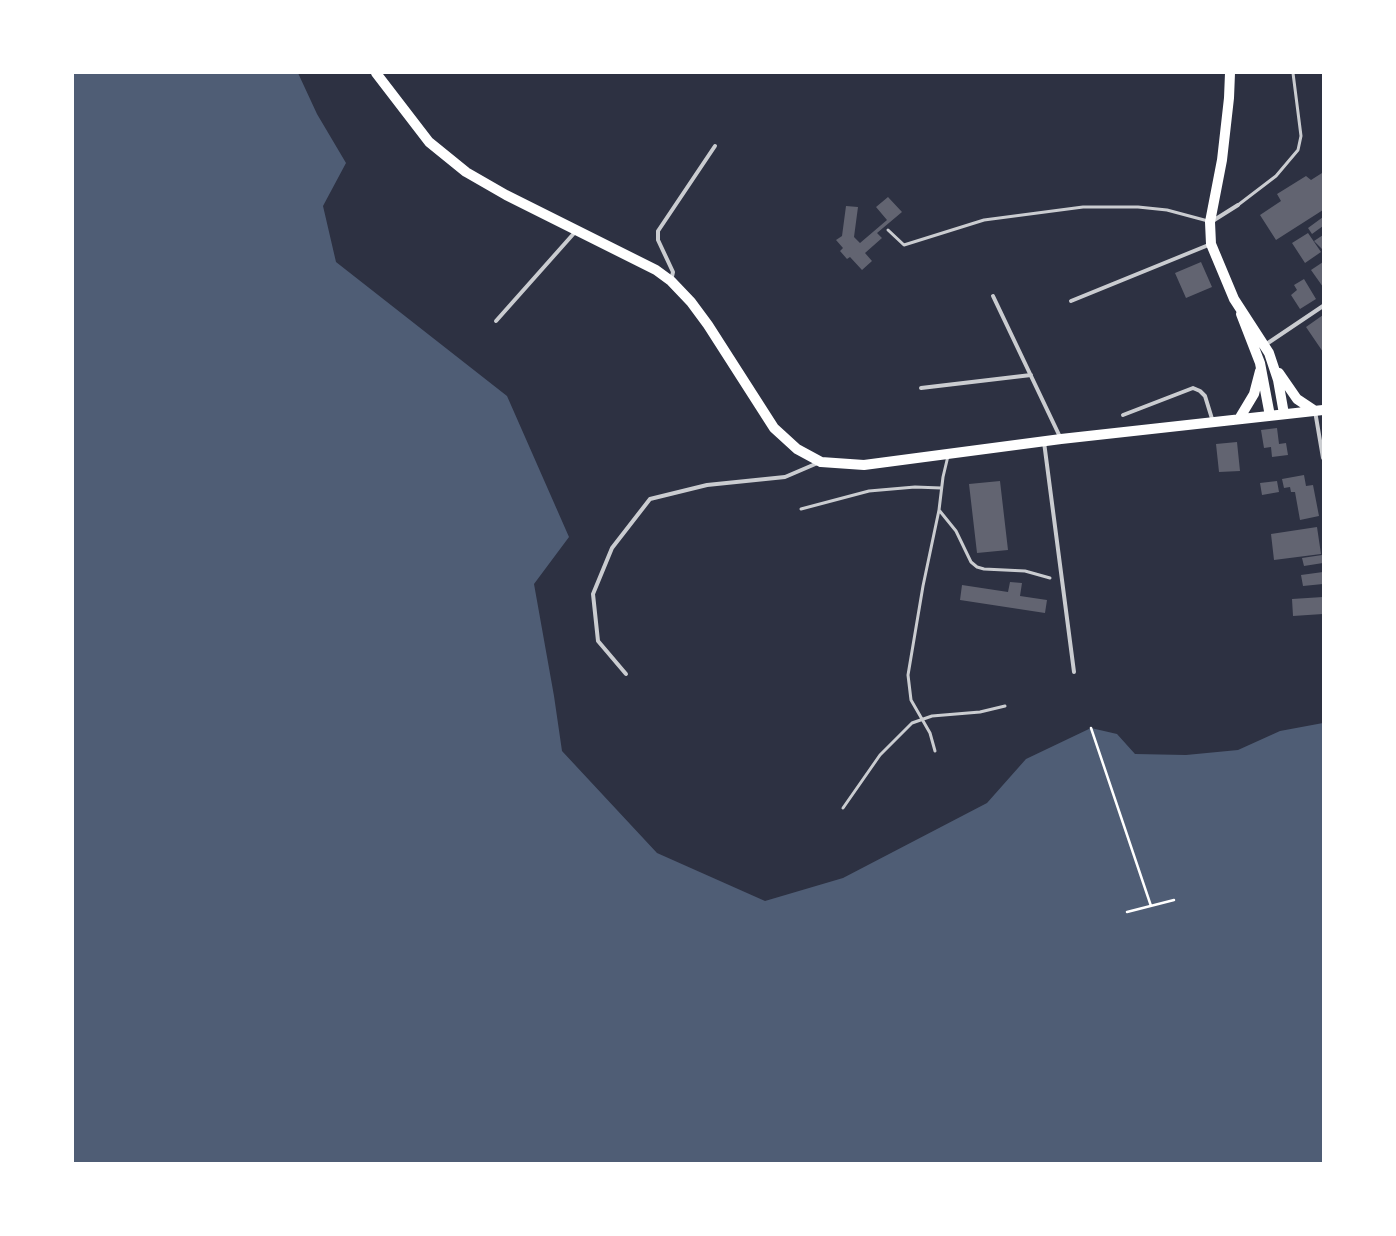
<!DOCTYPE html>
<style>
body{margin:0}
#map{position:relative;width:1396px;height:1236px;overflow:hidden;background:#2d3142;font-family:Jost,sans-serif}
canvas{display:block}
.frame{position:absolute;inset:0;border:74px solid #fff;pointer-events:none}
</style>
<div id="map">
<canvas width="1396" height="1236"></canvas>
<div class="frame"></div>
</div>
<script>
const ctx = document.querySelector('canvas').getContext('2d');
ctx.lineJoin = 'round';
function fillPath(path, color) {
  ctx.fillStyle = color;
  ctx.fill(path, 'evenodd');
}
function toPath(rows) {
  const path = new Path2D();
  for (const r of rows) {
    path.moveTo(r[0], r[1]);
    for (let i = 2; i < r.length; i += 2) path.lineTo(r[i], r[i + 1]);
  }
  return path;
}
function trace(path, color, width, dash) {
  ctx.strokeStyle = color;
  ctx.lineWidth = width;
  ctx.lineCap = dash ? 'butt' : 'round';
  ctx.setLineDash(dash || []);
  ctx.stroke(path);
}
fillPath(toPath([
 [73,73,298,73,317,114,346,163,323,206,336,262,507,396,569,537,534,584,554,696,562,751,657,853,765,901,843,878,987,803,1026,759,1091,728,1117,734,1135,754,1186,755,1238,750,1280,731,1323,723,1323,1163,73,1163]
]), '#4f5d75');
fillPath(toPath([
 [1322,173,1323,210,1276,240,1260,215,1281,201,1277,194,1306,176,1311,180],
 [888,197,902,212,877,233,882,238,865,253,872,261,862,270,850,257,847,259,840,251,843,248,836,240,842,236,846,206,858,207,854,237,860,243,887,220,876,207],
 [1323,217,1323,226,1312,234,1308,228],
 [1308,233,1321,252,1305,263,1292,243],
 [1323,235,1323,250,1314,241],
 [1201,262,1212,287,1186,298,1175,273],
 [1323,262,1323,287,1311,270],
 [1304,279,1316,299,1300,309,1291,295,1297,290,1294,285],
 [1323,315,1323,352,1306,327],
 [1277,428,1279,444,1286,443,1288,455,1272,457,1271,447,1264,448,1261,430],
 [1237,442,1240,471,1219,472,1216,444],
 [1304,475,1306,486,1313,485,1319,516,1300,520,1295,492,1291,492,1290,487,1284,488,1282,479],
 [1000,481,1008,550,977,553,969,484],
 [1277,481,1279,492,1262,495,1260,483],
 [1317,527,1321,554,1274,560,1271,534],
 [1322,555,1323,563,1304,566,1302,558],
 [1323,572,1323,584,1303,586,1301,575],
 [1010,582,1022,583,1020,596,1047,600,1045,613,960,600,962,585,1008,592],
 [1323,597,1323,614,1293,616,1292,599]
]), '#626471');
trace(toPath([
 [1091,728,1151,906],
 [1127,912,1174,900]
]), '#fff', 2.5);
trace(toPath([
 [1238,205,1276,176,1298,150,1301,136,1293,73],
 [888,230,904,245,984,220,1083,207,1138,207,1167,210,1208,221],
 [948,456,943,477,939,510,956,531,971,562,977,567,984,569,1025,571,1050,578],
 [801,509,869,491,915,487,941,488],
 [935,751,930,733,911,700,908,675,923,586,939,510],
 [843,808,880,755,912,723,932,716,980,712,1005,706]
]), '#caccd0', 3);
trace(toPath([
 [1211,222,1238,205],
 [671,281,673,272,658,240,658,231,715,146],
 [993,296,1061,439],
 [1071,301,1211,244],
 [496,321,576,231],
 [1265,345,1323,306],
 [921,388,1031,375],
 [1315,411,1323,458],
 [1123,415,1193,388,1200,391,1205,396,1213,422],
 [1044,442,1074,672],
 [626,674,598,641,593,594,612,548,650,499,707,485,785,477,820,462]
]), '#caccd0', 4);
trace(toPath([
 [376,73,429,142,466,172,506,195,656,270,671,281,691,302,708,325,774,428,797,449,821,462,864,465,1061,439,1323,410],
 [1230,73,1229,98,1222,160,1210,222,1211,244,1234,299,1269,353,1278,380,1284,414],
 [1241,314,1260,363,1270,416],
 [1279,373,1297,399,1315,411],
 [1239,419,1254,394,1260,371]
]), '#fff', 10);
</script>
